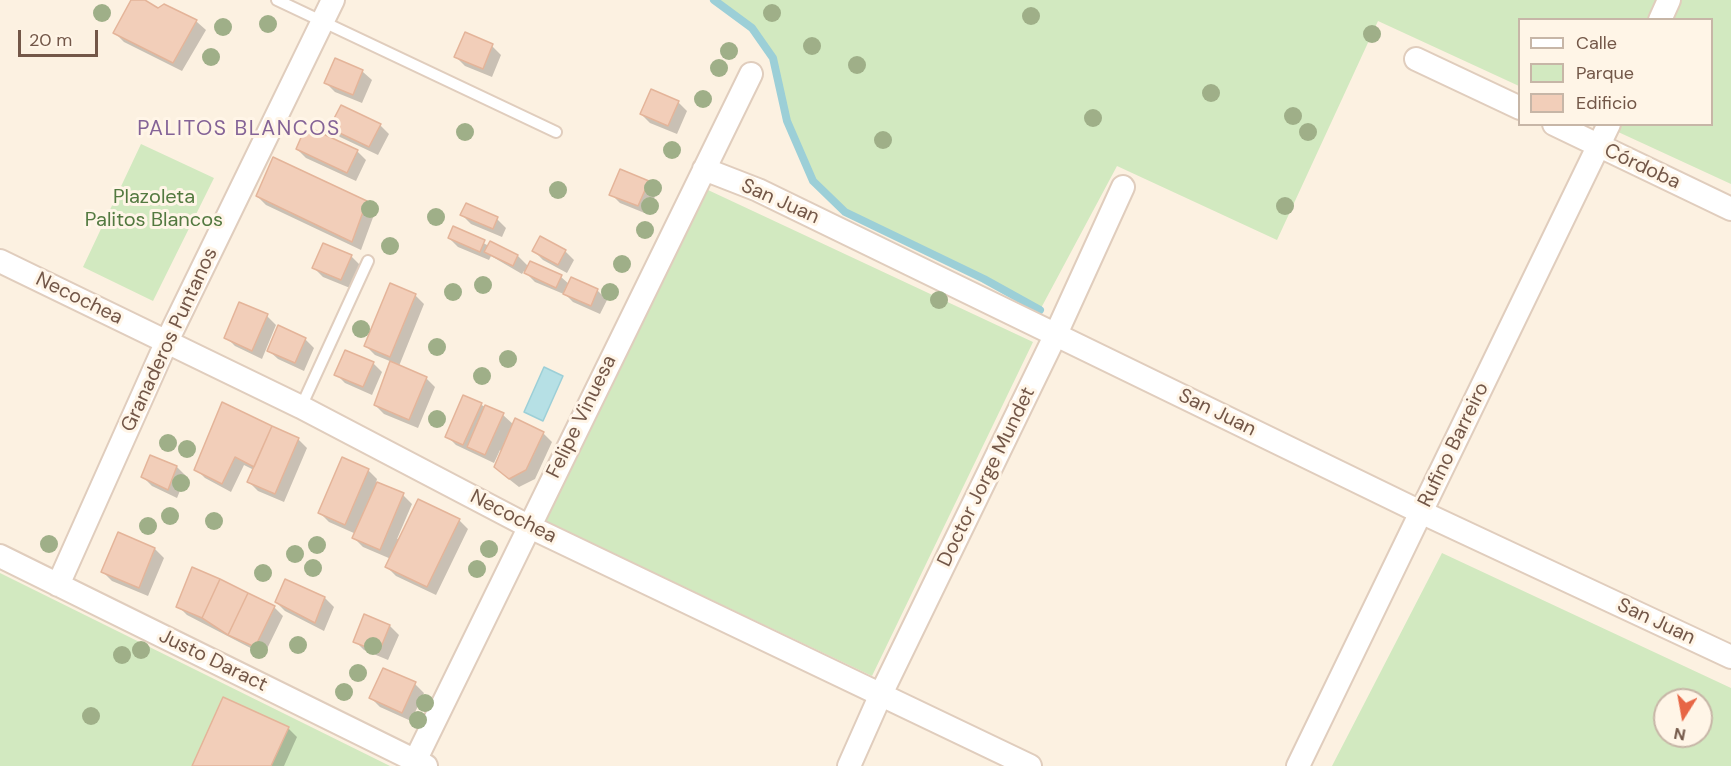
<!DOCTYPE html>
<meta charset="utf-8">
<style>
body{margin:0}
#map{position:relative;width:1731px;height:766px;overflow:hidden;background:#fcf1e1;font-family:"DM Sans",sans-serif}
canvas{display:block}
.legend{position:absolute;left:1518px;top:18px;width:195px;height:108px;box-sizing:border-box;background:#fff5e7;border:2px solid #c7b6a7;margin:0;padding:8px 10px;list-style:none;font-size:18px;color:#735748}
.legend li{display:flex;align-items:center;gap:12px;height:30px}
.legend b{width:30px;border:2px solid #c7b6a7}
.north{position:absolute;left:1653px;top:688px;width:60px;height:60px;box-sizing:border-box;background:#fff5e7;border:2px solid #c7b6a7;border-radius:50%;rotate:191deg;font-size:16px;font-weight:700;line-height:24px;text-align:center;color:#735748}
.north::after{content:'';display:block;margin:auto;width:21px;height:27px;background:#e76645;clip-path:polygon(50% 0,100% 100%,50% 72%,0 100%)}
.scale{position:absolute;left:18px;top:30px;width:80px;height:27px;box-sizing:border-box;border:3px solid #735748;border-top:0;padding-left:8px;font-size:18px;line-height:21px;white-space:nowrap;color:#735748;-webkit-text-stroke:4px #fff5e7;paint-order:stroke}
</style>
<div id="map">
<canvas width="1731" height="766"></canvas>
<ul class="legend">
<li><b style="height:8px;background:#fff"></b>Calle</li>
<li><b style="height:16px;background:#d2e9c0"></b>Parque</li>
<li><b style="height:16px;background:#f2ceb9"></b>Edificio</li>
</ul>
<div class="north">N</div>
<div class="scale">20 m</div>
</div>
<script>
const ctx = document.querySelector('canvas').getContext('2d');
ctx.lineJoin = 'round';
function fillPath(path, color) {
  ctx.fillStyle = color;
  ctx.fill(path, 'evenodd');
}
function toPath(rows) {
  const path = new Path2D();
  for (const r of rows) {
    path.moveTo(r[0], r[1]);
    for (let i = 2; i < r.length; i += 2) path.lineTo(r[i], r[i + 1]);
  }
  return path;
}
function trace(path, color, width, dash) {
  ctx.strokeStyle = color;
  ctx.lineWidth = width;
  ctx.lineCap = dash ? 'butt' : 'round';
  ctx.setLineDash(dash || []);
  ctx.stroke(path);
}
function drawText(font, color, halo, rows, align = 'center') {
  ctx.font = font + ' "DM Sans",sans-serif';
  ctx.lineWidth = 6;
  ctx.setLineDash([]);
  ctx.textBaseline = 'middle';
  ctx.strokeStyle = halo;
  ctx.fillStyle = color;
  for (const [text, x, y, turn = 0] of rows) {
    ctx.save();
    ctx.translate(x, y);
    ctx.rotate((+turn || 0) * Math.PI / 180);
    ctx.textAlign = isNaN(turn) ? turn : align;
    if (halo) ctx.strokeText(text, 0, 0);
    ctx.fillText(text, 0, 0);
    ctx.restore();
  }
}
fillPath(toPath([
 [714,0,1731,0,1731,184,1603,125,1712,124,1712,20,1520,20,1519,86,1378,21,1277,240,1117,166,1040,310,984,279,845,212,813,181,787,121,773,58,752,28],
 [141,144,214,178,153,301,83,267],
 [708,190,1033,342,872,676,541,519],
 [1442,553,1731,688,1731,766,1332,766],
 [1665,700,1701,700,1701,736,1665,736],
 [0,573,390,766,0,766]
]), '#d2e9c0');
const water = toPath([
 [544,367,563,376,543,421,524,412,544,367]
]);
fillPath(water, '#b6e0e5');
trace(water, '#9ccfd7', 1.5);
fillPath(toPath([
 [132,0,142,0,158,9,164,6,197,22,206,30,182,71,124,42,115,33],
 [492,46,501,55,492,77,465,66,456,57],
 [336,60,363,72,372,80,362,103,335,92,326,83],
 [678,102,687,111,677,134,650,123,641,114],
 [380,125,389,134,378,155,340,137,331,128],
 [297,149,357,151,366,160,356,181,306,158],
 [648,183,657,192,647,214,620,203,611,194],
 [257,196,366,203,375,212,361,250,266,205],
 [462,215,497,219,506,228,502,237,471,224],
 [454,228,489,246,490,243,518,256,529,267,561,277,569,284,571,279,598,291,607,300,600,314,573,302,566,295,535,282,524,271,522,274,491,256,489,260,458,247,449,238],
 [541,238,565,251,574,260,567,273,543,260,534,251],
 [351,256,360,265,350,288,323,277,314,268],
 [415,295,424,304,399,366,426,378,435,387,418,428,384,414,375,405,392,362,375,355,366,346],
 [267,316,276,325,262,359,235,346,226,337],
 [305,339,314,348,304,371,278,359,269,351],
 [373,363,382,372,372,395,345,383,336,374],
 [464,397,503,415,514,425,543,433,552,442,535,479,519,487,505,476,503,451,500,450,494,463,456,445,447,436],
 [223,404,298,439,307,448,284,502,258,491,249,482,254,470,244,465,231,492,205,478,196,469],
 [151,457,177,467,186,476,177,498,152,486,143,477],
 [368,470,377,479,376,483,403,495,412,504,397,539,459,520,468,529,436,595,396,576,387,567,391,559,363,547,354,538,356,534,329,522,320,513],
 [119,534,155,549,164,558,148,596,112,581,103,572],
 [285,581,325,598,334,607,324,631,285,611,276,602],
 [178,606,274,607,283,616,264,655,187,615],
 [365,616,390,626,399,635,388,660,364,650,355,641],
 [415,684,424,693,411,721,380,707,371,698],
 [288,728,297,737,284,766,194,766]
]), '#0003');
trace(toPath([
 [714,0,752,28,773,58,787,121,813,181,845,212,984,279,1040,310]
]), '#9ccfd7', 8);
const building = toPath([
 [131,0,145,0,158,8,164,4,197,20,173,63,113,33,131,0],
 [465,32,493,44,483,69,454,57,465,32],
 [335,58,363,70,353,95,324,83,335,58],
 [651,89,679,101,668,126,640,114,651,89],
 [341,105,381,124,369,147,329,128,341,105],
 [306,126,358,150,347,173,296,149,306,126],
 [273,157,367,201,352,242,256,196,273,157],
 [620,169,649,181,638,206,609,195,620,169],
 [466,203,498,217,493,229,460,215,466,203],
 [453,226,485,240,480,252,448,238,453,226],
 [540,236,566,250,558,265,532,251,540,236],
 [490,241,518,255,513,266,484,252,490,241],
 [323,243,352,255,341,280,312,268,323,243],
 [530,261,562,275,556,288,524,273,530,261],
 [571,277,598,289,591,306,563,294,571,277],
 [390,283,416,294,390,357,364,346,390,283],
 [239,302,268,314,252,351,224,338,239,302],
 [278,325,306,338,295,363,267,351,278,325],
 [345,350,374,362,363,387,334,375,345,350],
 [390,361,427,377,409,420,374,405,390,361],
 [463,395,482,403,463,445,445,437,463,395],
 [222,402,272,426,254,467,235,457,222,484,194,470,222,402],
 [485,405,504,413,485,455,467,447,485,405],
 [515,418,544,432,526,470,509,479,494,467,515,418],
 [272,426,299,438,275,494,247,482,272,426],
 [150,455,177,466,168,490,141,477,150,455],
 [342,457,369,469,345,525,318,513,342,457],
 [377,482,404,493,380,550,352,538,377,482],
 [418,499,460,519,427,587,385,567,418,499],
 [118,532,155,548,139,588,101,572,118,532],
 [192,567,220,579,202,618,176,607,192,567],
 [220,579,248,593,228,635,202,618,220,579],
 [285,579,325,597,315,623,275,602,285,579],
 [248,593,275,606,255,647,228,635,248,593],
 [364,614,390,625,379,652,353,642,364,614],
 [383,668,416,682,402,713,369,698,383,668],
 [223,697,289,727,271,766,192,766,223,697]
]);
fillPath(building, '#f2ceb9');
trace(building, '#e4b499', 1.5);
const service = toPath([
 [277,0,556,132],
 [301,407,368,261]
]);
const minor = toPath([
 [1660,20,1669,0],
 [1416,59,1520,108],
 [1554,124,1731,209],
 [704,169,758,190,1408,506,1731,657],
 [0,261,301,407,528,526,1030,766],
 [0,556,426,766],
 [58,585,167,341,333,0],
 [415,761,751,74],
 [849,766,881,694,1056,334,1123,187],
 [1298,766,1609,124]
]);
trace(service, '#e0cdbd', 14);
trace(minor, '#e0cdbd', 26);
trace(service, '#fff', 10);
trace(minor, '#fff', 22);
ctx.fillStyle = '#9faf88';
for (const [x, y] of [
 [102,13],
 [772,13],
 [1031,16],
 [268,24],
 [223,27],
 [1372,34],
 [812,46],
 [729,51],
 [211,57],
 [857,65],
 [719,68],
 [1211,93],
 [703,99],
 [1293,116],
 [1093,118],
 [465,132],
 [1308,132],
 [883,140],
 [672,150],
 [653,188],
 [558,190],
 [650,206],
 [1285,206],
 [370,209],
 [436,217],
 [645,230],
 [390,246],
 [622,264],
 [483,285],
 [453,292],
 [610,292],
 [939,300],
 [361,329],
 [437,347],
 [508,359],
 [482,376],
 [437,419],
 [168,443],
 [187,449],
 [181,483],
 [170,516],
 [214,521],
 [148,526],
 [49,544],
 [317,545],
 [489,549],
 [295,554],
 [313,568],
 [477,569],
 [263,573],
 [298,645],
 [373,646],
 [141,650],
 [259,650],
 [122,655],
 [358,673],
 [344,692],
 [425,703],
 [91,716],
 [418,720]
]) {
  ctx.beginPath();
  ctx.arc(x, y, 9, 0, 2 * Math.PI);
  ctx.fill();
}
drawText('20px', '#735748', '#fff5e7', [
 ["Córdoba",1642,167,25],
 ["San Juan",780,202,24],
 ["Necochea",79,299,26],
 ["Granaderos Puntanos",170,340,-65],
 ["San Juan",1217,413,26],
 ["Felipe Vinuesa",582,417,-64],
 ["Rufino Barreiro",1454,445,-64],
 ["Doctor Jorge Mundet",987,477,-64],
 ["Necochea",513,517,27],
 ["San Juan",1656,622,25],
 ["Justo Daract",213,661,26]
]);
drawText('20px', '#537940', '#fff5e7', [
 ["Plazoleta",154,198],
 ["Palitos Blancos",154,221]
]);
ctx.letterSpacing = '1.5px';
drawText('21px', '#846397', '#fff5e7', [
 ["PALITOS BLANCOS",239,129]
]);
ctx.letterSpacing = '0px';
</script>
